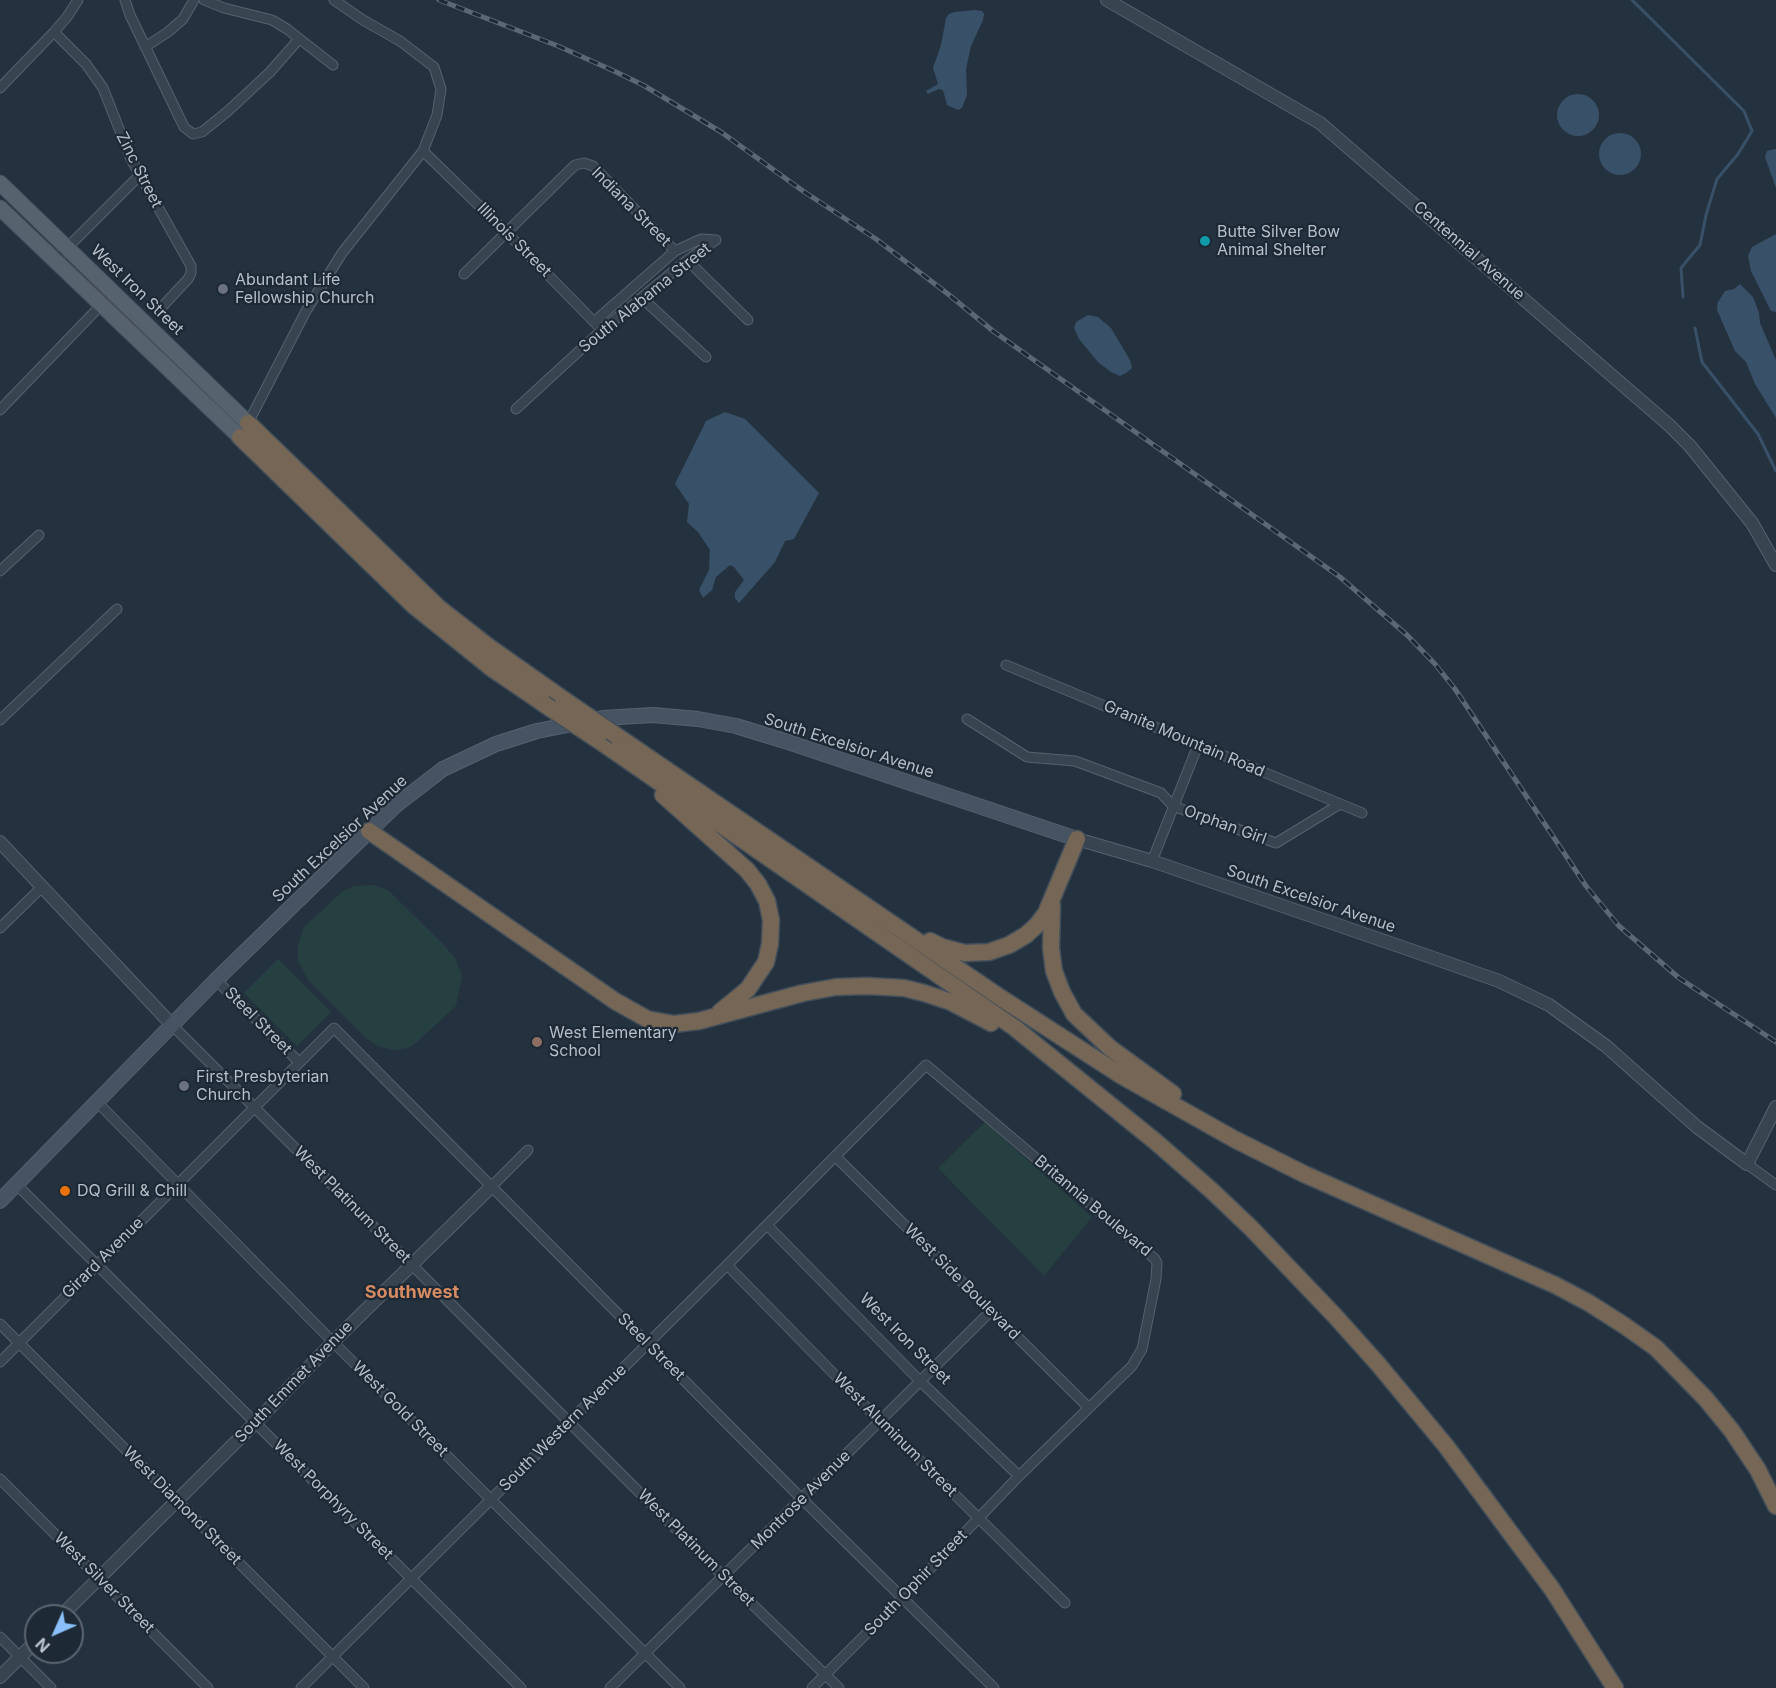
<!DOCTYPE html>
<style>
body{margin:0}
#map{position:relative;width:1776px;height:1688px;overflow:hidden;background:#24323f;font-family:Inter,sans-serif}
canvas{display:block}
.north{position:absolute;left:24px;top:1604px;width:60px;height:60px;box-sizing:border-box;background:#1d2934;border:2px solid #5a6570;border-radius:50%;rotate:225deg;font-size:16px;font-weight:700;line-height:24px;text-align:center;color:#b5bfca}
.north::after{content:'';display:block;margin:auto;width:21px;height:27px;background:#8abff9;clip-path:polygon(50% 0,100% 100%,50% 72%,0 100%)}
</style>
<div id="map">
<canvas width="1776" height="1688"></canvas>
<div class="north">N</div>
</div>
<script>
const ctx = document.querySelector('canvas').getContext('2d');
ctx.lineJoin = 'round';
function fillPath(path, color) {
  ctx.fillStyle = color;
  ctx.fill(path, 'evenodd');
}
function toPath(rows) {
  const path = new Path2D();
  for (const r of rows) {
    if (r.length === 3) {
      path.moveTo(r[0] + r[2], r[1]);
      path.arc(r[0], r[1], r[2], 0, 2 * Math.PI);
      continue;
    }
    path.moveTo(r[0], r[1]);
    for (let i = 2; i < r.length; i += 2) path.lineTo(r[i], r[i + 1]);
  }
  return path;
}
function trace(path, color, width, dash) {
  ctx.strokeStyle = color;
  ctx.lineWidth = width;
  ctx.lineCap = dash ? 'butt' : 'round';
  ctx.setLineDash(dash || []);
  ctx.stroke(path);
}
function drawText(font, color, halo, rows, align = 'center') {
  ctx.font = font + ' Inter,sans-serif';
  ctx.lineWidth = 4.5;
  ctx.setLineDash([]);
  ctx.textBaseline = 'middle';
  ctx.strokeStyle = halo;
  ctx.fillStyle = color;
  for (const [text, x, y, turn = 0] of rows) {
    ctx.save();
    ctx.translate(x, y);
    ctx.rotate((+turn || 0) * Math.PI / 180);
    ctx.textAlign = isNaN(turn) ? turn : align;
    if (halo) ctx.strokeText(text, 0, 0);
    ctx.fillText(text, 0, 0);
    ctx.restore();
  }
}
fillPath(toPath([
 [374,885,389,891,442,943,455,958,462,976,456,1006,416,1043,408,1048,394,1050,380,1047,367,1039,309,981,298,961,298,945,304,927,343,891,354,886],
 [278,959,331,1012,297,1046,244,993],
 [985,1122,1092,1217,1044,1276,938,1168]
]), '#263f40');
fillPath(toPath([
 [975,10,982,11,984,14,983,20,971,46,966,69,967,95,962,108,958,110,947,105,943,90,939,89,928,94,926,91,938,84,933,68,941,45,946,18,949,14,955,12],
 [1578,115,21],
 [1620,154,21],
 [1775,149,1776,149,1776,188,1765,157,1767,151],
 [1776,234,1776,312,1771,311,1751,271,1748,256,1752,247],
 [1740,284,1753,297,1759,313,1760,323,1776,360,1776,418,1755,384,1746,362,1735,351,1717,310,1718,302,1725,291,1734,289],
 [1088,315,1098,317,1111,328,1130,360,1132,368,1126,373,1120,376,1111,372,1098,362,1079,339,1074,328,1076,322],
 [725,412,745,419,819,493,794,539,785,541,775,562,739,603,735,598,735,592,744,580,734,567,730,565,716,577,712,590,703,598,699,590,709,570,710,550,698,532,687,522,689,504,675,484,706,421]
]), '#395168');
trace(toPath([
 [1632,0,1744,111,1752,131,1738,154,1717,179,1706,215,1700,245,1681,268,1683,297],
 [1695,328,1702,362,1758,434,1776,471]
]), '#395168', 3);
const minor = toPath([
 [125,0,130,15,184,127,193,134,202,132,228,111,270,72,299,39],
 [204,0,224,8,272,20,287,29,333,65],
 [54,32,86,64,103,88,131,159,191,266,191,273,188,279,160,309],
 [145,47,168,32,183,19,194,0],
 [0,88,54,32,67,17,78,0],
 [423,151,506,232,602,330],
 [55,260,140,175],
 [687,260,748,320],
 [464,274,575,165,584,163,593,166,675,251],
 [642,298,706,357],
 [594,322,675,251,701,239,716,240],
 [516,409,602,330,687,260,716,240],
 [0,410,104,302],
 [246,427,306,311,342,253,423,151,437,115,441,89,434,67,400,41,363,20,334,0],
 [0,571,39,535],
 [1006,665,1362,813],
 [967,719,1027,757,1075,761,1161,793,1173,806,1276,843,1340,804],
 [0,720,117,609],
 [1152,861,1198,745],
 [0,928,42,887],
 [216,980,299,1062],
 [173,1026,723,1576,839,1688],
 [97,1102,333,1342,680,1688],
 [835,1156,1089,1408],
 [1747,1164,1776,1185],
 [17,1185,521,1688],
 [492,1186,528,1150],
 [767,1225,920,1381,1019,1476],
 [727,1265,880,1421,1065,1603],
 [0,1324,364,1688],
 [0,1362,334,1028,802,1499,994,1688],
 [0,1479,208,1688],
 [0,1637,51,1688],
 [301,1688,727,1265,926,1065,1155,1259,1157,1263,1156,1279,1142,1349,1132,1366,1019,1476,902,1598,812,1688],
 [610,1688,991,1311]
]);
const tertiary = toPath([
 [1107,0,1320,123,1669,425,1690,446,1752,523,1776,565],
 [1077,839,1152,861,1425,955,1499,981,1549,1005,1606,1046,1697,1127,1747,1164,1776,1107],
 [0,842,173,1026],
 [61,1616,256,1422,333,1342,492,1186],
 [0,1677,36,1641]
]);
const secondary = toPath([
 [0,1201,216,980,395,806,443,769,496,744,537,731,603,718,653,715,698,719,736,726,785,741,1077,839]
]);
const primary = toPath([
 [0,183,248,423],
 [0,208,240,437]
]);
const motorway = toPath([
 [248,423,439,608,489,647,563,699],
 [240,437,413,605,494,670,544,704],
 [617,736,1001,998,1122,1076,1234,1139,1304,1174,1555,1285,1589,1303,1625,1326,1656,1348,1706,1399,1732,1431,1758,1470,1776,1506],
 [598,740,1015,1028,1156,1142,1211,1190,1251,1228,1335,1316,1378,1364,1446,1446,1552,1589,1615,1688],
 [663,795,747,870,758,884,767,901,771,920,770,944,766,962,748,989,720,1012],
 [369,831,615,1001,647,1019,674,1024,699,1021,803,993,836,987,867,986,904,988,924,993,951,1002,991,1023],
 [1052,905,1051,948,1054,971,1062,992,1074,1014,1110,1048,1173,1094],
 [930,941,942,947,965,953,989,952,1009,945,1026,935,1037,925,1046,913,1077,839]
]);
trace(minor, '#56626d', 11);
trace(tertiary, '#56626d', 14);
trace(secondary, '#56626d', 16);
trace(primary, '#424d58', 17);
trace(motorway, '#434f5a', 19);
trace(minor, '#38444f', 9);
trace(tertiary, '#38444f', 12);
trace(secondary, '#465362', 14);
trace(primary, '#56636f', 15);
trace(motorway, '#756655', 16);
const rail = toPath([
 [439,0,558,46,614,71,643,85,721,132,803,191,876,239,948,294,993,331,1340,577,1407,635,1435,664,1455,689,1586,886,1619,926,1679,978,1776,1042]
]);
trace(rail, '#5a6876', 5);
trace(rail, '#1d2934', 3, [9]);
const motorwayBridge = toPath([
 [563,699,617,736],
 [544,704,598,740]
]);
trace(motorwayBridge, '#434f5a', 19, []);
trace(motorwayBridge, '#756655', 16);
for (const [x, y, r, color] of [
 [1205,241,6,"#0f9aa8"],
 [223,289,6,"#6b7280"],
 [537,1042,6,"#8d6e63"],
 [184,1086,6,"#6b7280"],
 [65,1191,6,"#e8710a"]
]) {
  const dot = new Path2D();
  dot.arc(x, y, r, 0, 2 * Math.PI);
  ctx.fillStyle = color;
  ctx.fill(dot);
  trace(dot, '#1d2934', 2);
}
drawText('16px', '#b5bfca', '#1d2934', [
 ["Zinc Street",139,170,63],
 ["Indiana Street",631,207,45],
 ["Illinois Street",514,240,45],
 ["Centennial Avenue",1469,251,41],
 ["West Iron Street",137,290,44],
 ["South Alabama Street",645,298,-39],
 ["Granite Mountain Road",1184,739,23],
 ["South Excelsior Avenue",849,746,18],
 ["Orphan Girl",1225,825,20],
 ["South Excelsior Avenue",340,839,-43],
 ["South Excelsior Avenue",1311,899,19],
 ["Steel Street",258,1021,45],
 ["West Platinum Street",352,1205,45],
 ["Britannia Boulevard",1093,1206,40],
 ["Girard Avenue",103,1258,-45],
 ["West Side Boulevard",962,1282,45],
 ["West Iron Street",905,1339,45],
 ["Steel Street",651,1347,45],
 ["South Emmet Avenue",294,1382,-46],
 ["West Gold Street",400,1409,45],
 ["South Western Avenue",563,1428,-45],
 ["West Aluminum Street",895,1435,45],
 ["West Porphyry Street",333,1500,45],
 ["Montrose Avenue",801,1500,-45],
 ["West Diamond Street",182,1506,45],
 ["West Platinum Street",696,1548,45],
 ["West Silver Street",104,1583,45],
 ["South Ophir Street",916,1583,-46]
]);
drawText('16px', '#b5bfca', '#1d2934', [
 ["Butte Silver Bow",1217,232],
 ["Animal Shelter",1217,250],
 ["Abundant Life",235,280],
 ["Fellowship Church",235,298],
 ["West Elementary",549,1033],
 ["School",549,1051],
 ["First Presbyterian",196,1077],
 ["Church",196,1095],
 ["DQ Grill & Chill",77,1191]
], 'left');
drawText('bold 18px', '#d78b63', '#1d2934', [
 ["Southwest",412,1293]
]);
</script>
